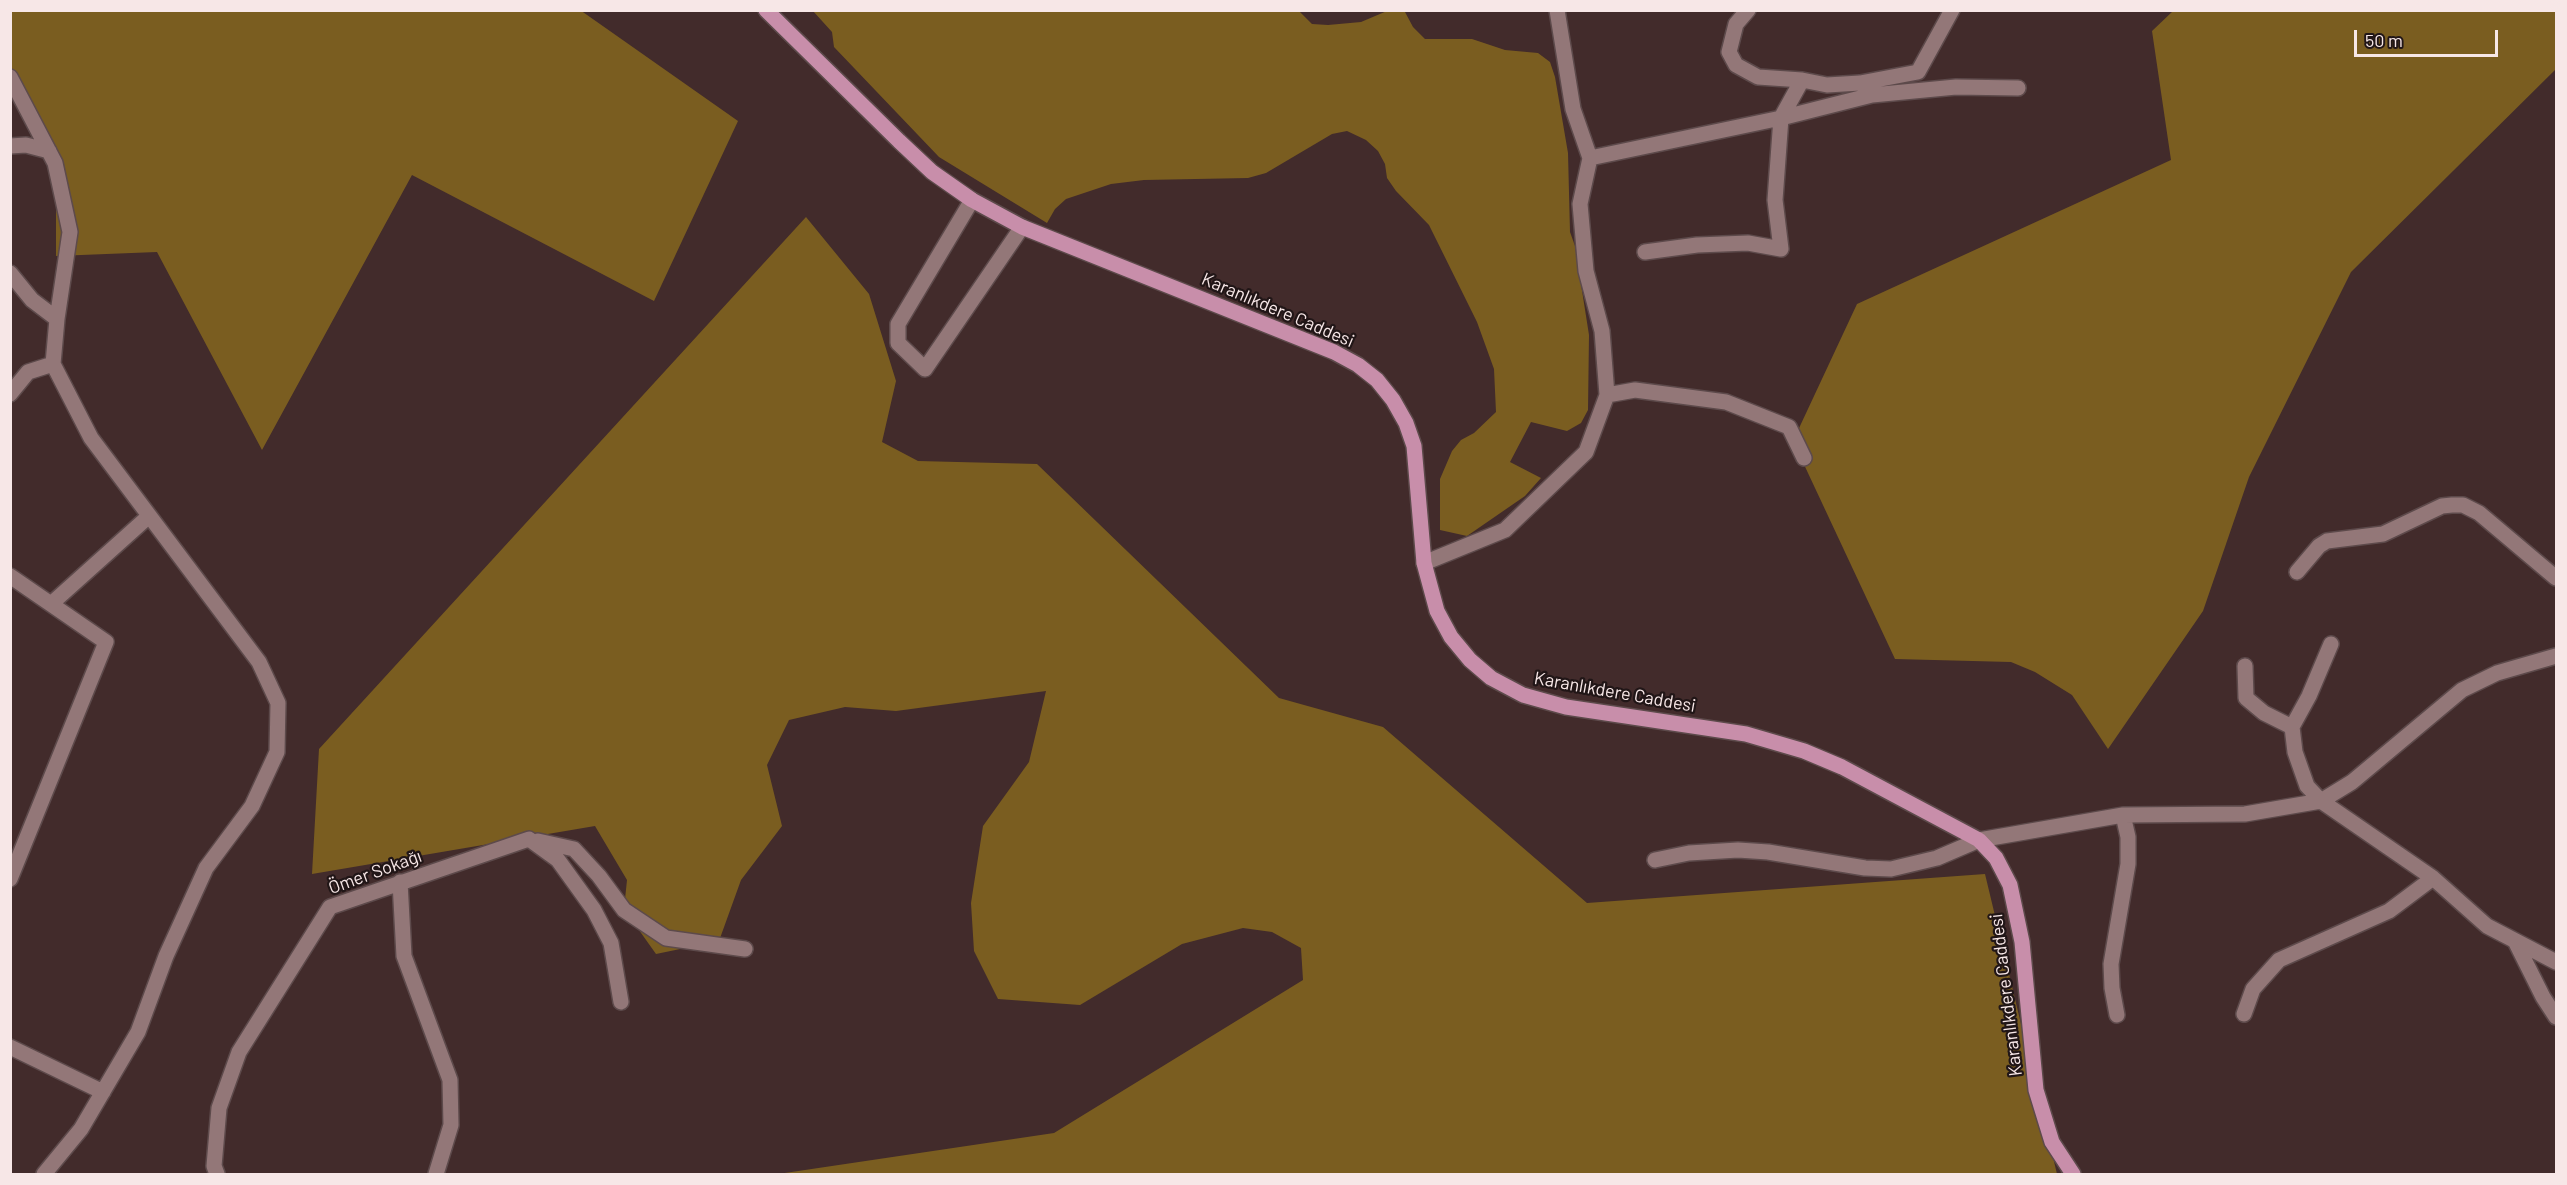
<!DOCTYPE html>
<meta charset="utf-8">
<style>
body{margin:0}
#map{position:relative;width:2567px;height:1185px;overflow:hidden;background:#422b2b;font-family:Barlow,sans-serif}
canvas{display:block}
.frame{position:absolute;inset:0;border:12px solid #f7e7e7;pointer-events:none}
.scale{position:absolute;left:2354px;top:30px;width:144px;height:27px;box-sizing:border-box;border:3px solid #f7e7e7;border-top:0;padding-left:8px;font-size:18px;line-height:21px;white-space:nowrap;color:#f7e7e7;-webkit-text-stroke:4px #211617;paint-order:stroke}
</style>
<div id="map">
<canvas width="2567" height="1185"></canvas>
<div class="frame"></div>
<div class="scale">50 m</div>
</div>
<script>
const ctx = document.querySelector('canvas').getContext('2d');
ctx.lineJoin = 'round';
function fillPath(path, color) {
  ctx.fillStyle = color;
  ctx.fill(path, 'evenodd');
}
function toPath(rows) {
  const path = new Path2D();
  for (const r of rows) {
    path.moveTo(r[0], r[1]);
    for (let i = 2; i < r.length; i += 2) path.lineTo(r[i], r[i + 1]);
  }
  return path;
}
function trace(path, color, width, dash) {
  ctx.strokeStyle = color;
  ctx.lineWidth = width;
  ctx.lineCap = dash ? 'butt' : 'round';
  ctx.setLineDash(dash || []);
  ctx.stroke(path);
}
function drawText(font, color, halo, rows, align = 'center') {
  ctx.font = font + ' Barlow,sans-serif';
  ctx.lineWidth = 4.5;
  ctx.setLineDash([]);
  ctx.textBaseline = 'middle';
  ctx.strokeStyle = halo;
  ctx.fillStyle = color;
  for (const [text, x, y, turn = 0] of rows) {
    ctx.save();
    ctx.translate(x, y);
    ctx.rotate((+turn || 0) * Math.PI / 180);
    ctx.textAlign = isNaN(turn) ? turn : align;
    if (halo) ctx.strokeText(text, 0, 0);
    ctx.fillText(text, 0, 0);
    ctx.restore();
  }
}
fillPath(toPath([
 [580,10,738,121,654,301,412,175,262,450,157,252,56,256,56,170,11,96,11,11],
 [1298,10,1312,24,1328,25,1361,22,1387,11,1405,12,1413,27,1425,39,1472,39,1505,50,1538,53,1550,62,1555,77,1568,153,1570,232,1575,246,1589,335,1588,410,1581,423,1567,431,1531,422,1510,462,1541,478,1525,496,1467,536,1440,530,1440,479,1452,451,1461,440,1474,433,1496,412,1494,369,1477,322,1429,225,1396,191,1387,178,1385,164,1378,151,1366,140,1347,131,1332,134,1266,173,1248,178,1144,180,1111,184,1066,199,1055,209,1047,223,939,157,834,47,832,32,813,11],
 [2173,11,2556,11,2556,69,2351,272,2249,477,2203,611,2108,749,2072,695,2035,672,2011,662,1895,659,1793,441,1857,304,2171,160,2152,31],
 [806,217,869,294,896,381,882,442,918,461,1037,464,1279,698,1383,727,1587,903,1985,874,2057,1174,778,1174,1054,1133,1303,980,1301,948,1272,932,1243,928,1182,944,1080,1005,998,999,974,951,971,903,983,826,1029,762,1046,691,896,711,845,707,789,720,767,765,782,826,741,880,719,941,656,954,624,909,627,880,595,826,312,874,319,749]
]), '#7a5d20');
const minor = toPath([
 [1557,10,1573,109,1590,158],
 [1748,10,1736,24,1729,52,1736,65,1758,77,1802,80,1827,85,1860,83,1918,72,1952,10],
 [10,77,55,163,70,232,57,319,53,364,91,438,259,662,278,703,277,752,252,806,206,868,166,956,138,1032,81,1129,44,1174],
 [10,146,26,145,49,151],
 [972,200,898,324,898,343,925,369,1022,227],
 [1645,252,1697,245,1748,243,1781,249,1775,200,1781,118,1802,80],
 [10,273,32,300,57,319],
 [10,394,28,372,53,364],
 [1607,395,1635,390,1726,402,1789,427,1804,458],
 [1424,563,1505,530,1586,452,1607,395,1602,331,1586,271,1580,204,1590,158,1781,118,1872,95,1956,87,2018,88],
 [2297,572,2319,546,2327,541,2383,534,2442,506,2452,505,2463,505,2479,513,2556,578],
 [10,576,106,642,10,879],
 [51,604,149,516],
 [2331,644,2309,696,2292,727,2295,752,2307,786,2321,801,2352,782,2462,690,2497,673,2556,656],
 [2245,666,2246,698,2264,713,2292,727],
 [538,841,574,849,599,876,624,910,666,938,745,949],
 [1655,860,1689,853,1738,850,1768,852,1865,868,1891,869,1937,858,1979,840,2123,815,2245,814,2321,801,2433,878,2487,926,2556,962],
 [400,882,404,956,450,1080,451,1125,436,1174],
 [2515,941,2543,997,2556,1017],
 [2244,1014,2253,989,2279,960,2389,911,2433,878],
 [2117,1015,2112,988,2111,964,2128,864,2128,837,2123,815],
 [10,1047,103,1092],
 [217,1174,214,1166,219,1108,239,1052,330,907,529,839,558,860,594,910,611,943,621,1002]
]);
const major = toPath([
 [766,10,899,141,932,172,972,200,1022,227,1334,352,1358,365,1377,380,1393,400,1406,423,1414,446,1424,563,1437,611,1451,637,1470,660,1491,678,1523,695,1566,707,1746,734,1804,751,1842,767,1979,840,1996,858,2010,885,2022,942,2036,1090,2052,1142,2073,1174]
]);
trace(minor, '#5d4a4b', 18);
trace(major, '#5d4a4b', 18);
trace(minor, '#937778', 15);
trace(major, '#c88eaa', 15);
drawText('18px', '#f7e7e7', '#211617', [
 ["Karanlıkdere Caddesi",1278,310,23],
 ["Karanlıkdere Caddesi",1615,692,10],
 ["Ömer Sokağı",375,872,-20],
 ["Karanlıkdere Caddesi",2006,995,-97]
]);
</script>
